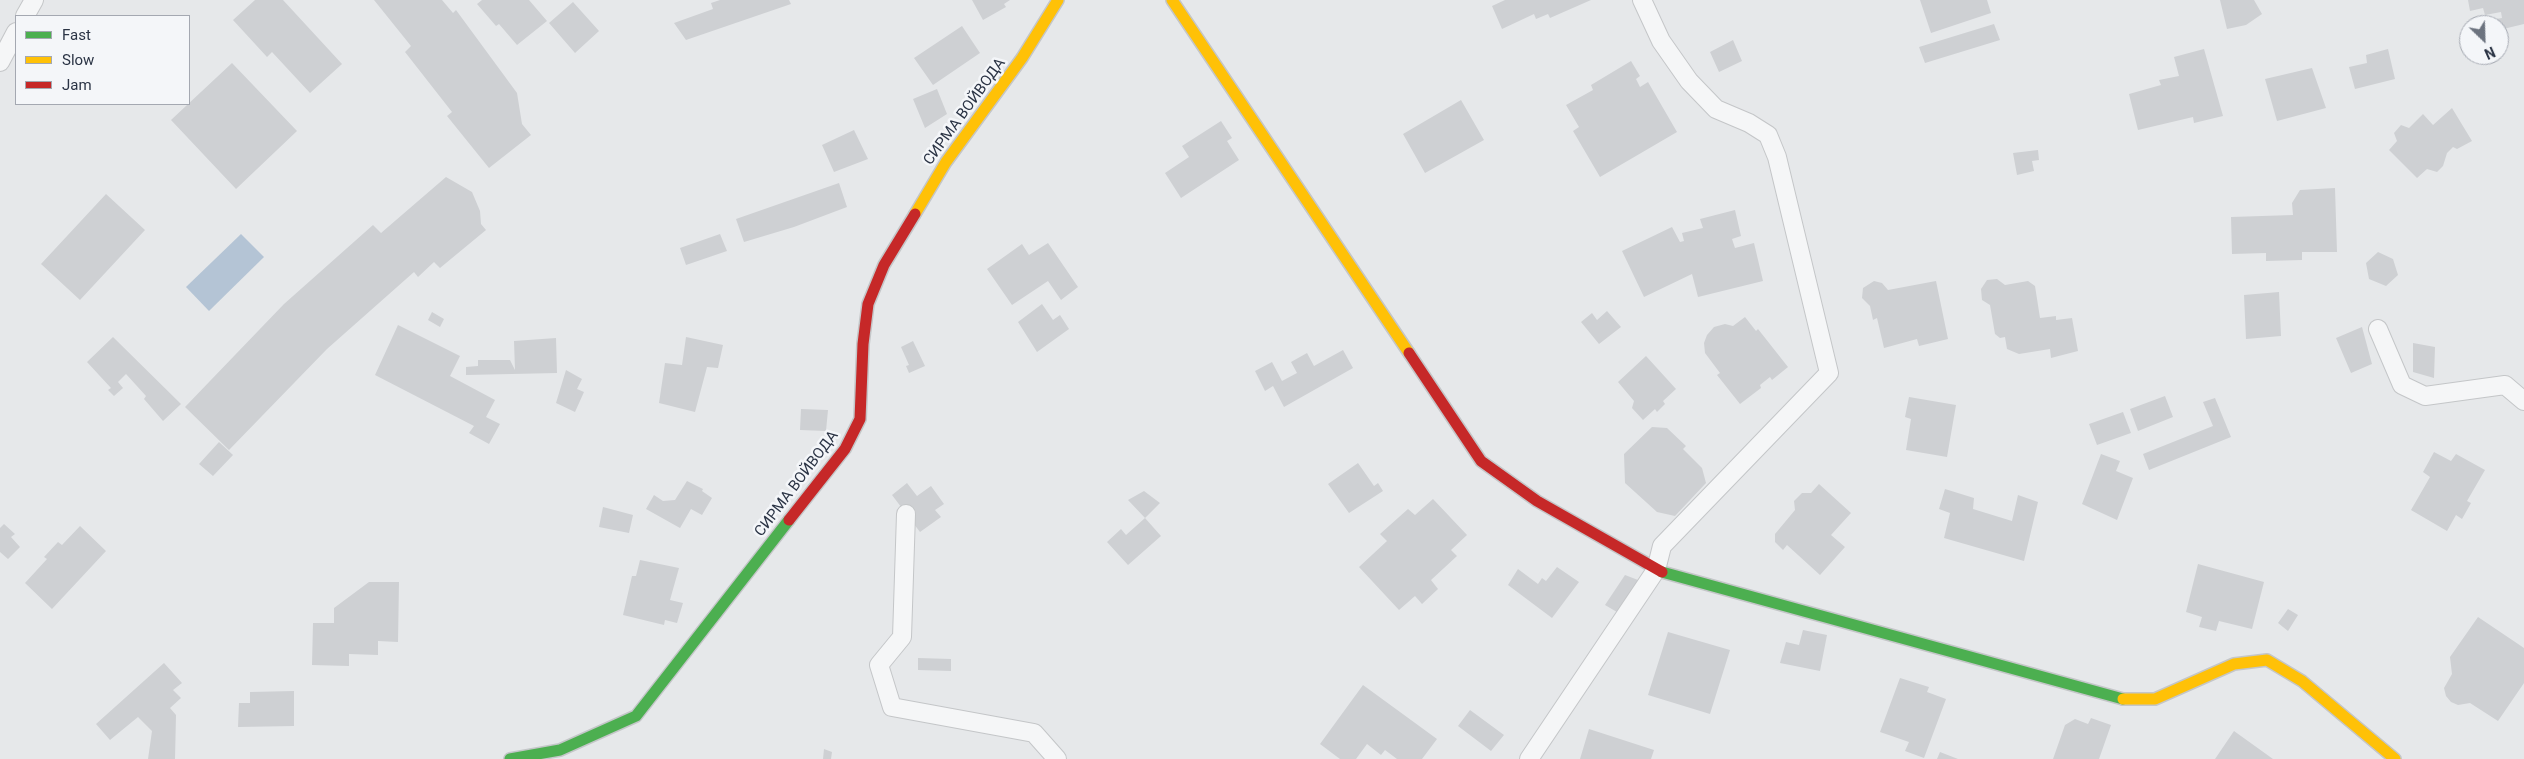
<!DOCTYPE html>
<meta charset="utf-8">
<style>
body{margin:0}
#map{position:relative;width:2524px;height:759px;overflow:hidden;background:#e6e8ea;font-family:Roboto,sans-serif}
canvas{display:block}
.legend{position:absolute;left:15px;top:15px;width:175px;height:90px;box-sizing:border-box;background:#f4f6f9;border:1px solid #a4a8b1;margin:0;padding:6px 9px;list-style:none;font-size:15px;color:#2b3445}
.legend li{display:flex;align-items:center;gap:10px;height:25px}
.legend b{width:25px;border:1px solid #a4a8b1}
.north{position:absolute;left:2459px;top:15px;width:50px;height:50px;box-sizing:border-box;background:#f4f6f9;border:1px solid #a4a8b1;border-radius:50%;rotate:156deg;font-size:14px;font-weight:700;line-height:20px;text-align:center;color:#2b3445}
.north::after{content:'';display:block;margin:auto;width:18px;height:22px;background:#6c737f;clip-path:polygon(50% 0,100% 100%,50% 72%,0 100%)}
</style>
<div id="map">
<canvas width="2524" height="759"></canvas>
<ul class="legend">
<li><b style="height:6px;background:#4caf50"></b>Fast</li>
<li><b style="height:6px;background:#ffc107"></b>Slow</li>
<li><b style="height:6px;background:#c62828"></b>Jam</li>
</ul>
<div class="north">N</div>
</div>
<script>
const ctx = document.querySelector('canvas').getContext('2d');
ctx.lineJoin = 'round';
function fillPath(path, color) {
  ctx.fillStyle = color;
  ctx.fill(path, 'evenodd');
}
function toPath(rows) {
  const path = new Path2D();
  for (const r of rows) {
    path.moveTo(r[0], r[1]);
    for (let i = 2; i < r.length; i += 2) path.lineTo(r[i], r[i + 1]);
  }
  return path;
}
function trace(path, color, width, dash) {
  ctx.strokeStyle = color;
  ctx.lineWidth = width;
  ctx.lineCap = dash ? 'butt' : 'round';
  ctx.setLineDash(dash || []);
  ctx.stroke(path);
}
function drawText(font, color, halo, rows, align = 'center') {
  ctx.font = font + ' Roboto,sans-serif';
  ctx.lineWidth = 5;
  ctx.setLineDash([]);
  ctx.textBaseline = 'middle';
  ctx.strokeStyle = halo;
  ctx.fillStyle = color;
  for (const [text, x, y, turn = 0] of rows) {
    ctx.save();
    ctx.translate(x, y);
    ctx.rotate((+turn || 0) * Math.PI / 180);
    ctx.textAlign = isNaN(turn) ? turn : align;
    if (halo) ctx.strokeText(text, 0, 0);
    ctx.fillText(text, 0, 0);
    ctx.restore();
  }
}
fillPath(toPath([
 [241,234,264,257,209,311,186,287]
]), '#b4c4d5');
fillPath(toPath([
 [255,0,283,0,342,64,310,93,272,52,267,57,233,20],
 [374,0,442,0,453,13,456,10,517,93,522,124,531,135,489,168,447,116,452,112,405,52,411,46],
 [482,0,529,0,547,21,517,45,499,24,496,26,477,4],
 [720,0,789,0,791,4,686,40,674,23,713,9,711,3],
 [972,0,1010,0,1004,4,1006,7,983,20],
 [1505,0,1591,0,1550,18,1548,14,1536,19,1534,14,1502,29,1492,6],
 [1920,0,1987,0,1991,13,1931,33],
 [2220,0,2254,0,2262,14,2246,25,2227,29],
 [2468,0,2524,0,2524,24,2499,30,2499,25,2479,25,2477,22,2502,18,2501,12,2485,15,2483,8,2470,11],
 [573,2,599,31,575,53,549,23],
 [1994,24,2000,40,1925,63,1919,47],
 [962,26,980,53,933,85,914,58],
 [1733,40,1742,61,1719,72,1710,52],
 [2204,49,2223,116,2194,123,2193,117,2138,130,2129,94,2161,85,2159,80,2179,76,2174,57],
 [2388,49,2395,79,2355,89,2349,67,2367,63,2366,55],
 [1631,61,1640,76,1636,79,1640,87,1648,82,1677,132,1600,177,1573,131,1579,127,1566,105,1593,90,1591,85],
 [232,63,297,131,236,189,171,120],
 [2312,68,2326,108,2277,121,2265,79],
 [937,89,947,114,925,128,913,99],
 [1461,100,1484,140,1425,173,1403,134],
 [2452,108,2472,141,2457,149,2453,147,2447,153,2443,166,2437,172,2427,169,2417,178,2389,150,2397,141,2394,133,2401,125,2409,128,2423,114,2433,125],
 [1221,121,1232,138,1227,141,1239,160,1181,198,1165,173,1189,157,1182,146],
 [854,130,868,159,834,172,822,145],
 [2038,150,2039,160,2032,161,2034,171,2017,175,2013,153],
 [446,177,472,192,480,211,481,224,486,230,440,268,434,262,418,277,414,272,327,349,229,450,185,407,284,304,373,225,381,233],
 [839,183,847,207,794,227,744,242,736,219],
 [2335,188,2337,252,2302,252,2302,260,2266,261,2266,253,2232,254,2231,217,2293,215,2292,203,2300,190],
 [106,194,145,230,80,300,41,264],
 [1735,210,1741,236,1732,239,1735,248,1754,243,1763,281,1698,297,1692,274,1644,297,1622,251,1672,227,1680,242,1684,241,1682,233,1703,228,1700,219],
 [720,234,727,251,686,265,680,248],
 [1048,243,1078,287,1061,300,1048,281,1012,305,987,269,1022,244,1029,255],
 [2378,252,2393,259,2398,275,2386,286,2369,279,2366,263],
 [1997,279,2005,285,2028,281,2035,286,2040,318,2056,316,2056,320,2072,318,2078,351,2051,358,2050,349,2019,354,2007,349,2005,337,2000,338,1995,334,1990,305,1982,300,1981,289,1987,280],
 [1874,281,1882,283,1888,290,1936,281,1948,339,1919,346,1917,339,1884,348,1877,318,1873,320,1870,306,1862,298,1863,288],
 [2279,292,2281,336,2246,339,2244,295],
 [1042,304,1053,320,1060,315,1069,329,1037,352,1018,322],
 [1607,311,1621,327,1599,344,1581,322,1592,313,1597,320],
 [432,312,444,319,440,327,428,320],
 [1745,317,1756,331,1758,329,1788,367,1772,380,1770,377,1760,385,1761,388,1740,404,1717,375,1720,373,1705,353,1704,343,1707,335,1714,327,1725,324,1733,326],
 [398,325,460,356,450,376,495,400,486,417,500,424,489,444,469,433,474,426,375,375],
 [2362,327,2372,364,2351,373,2336,338],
 [113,337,181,404,163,421,144,399,146,396,126,374,118,382,123,388,114,396,108,390,111,388,87,362],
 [686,337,723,345,718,368,707,367,695,412,659,403,665,363,682,365],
 [556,338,557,373,466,375,466,367,478,366,478,360,510,360,515,370,514,341],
 [913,341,925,366,909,373,906,366,909,365,901,347],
 [2413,343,2435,347,2434,378,2413,372],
 [1343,350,1353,368,1284,407,1273,386,1265,391,1255,371,1272,362,1282,381,1297,373,1291,362,1307,353,1314,366],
 [1646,356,1676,389,1663,401,1665,404,1657,412,1655,409,1643,420,1632,408,1634,401,1618,382],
 [566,370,582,379,577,389,584,392,575,412,556,403],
 [2165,396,2173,417,2138,431,2130,409],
 [1909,397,1956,405,1947,457,1906,450,1911,419,1905,417],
 [2215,398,2231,437,2149,470,2143,454,2213,426,2203,402],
 [801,409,828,410,826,431,800,430],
 [2123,412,2131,433,2097,445,2089,424],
 [1652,427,1667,428,1686,446,1683,449,1702,468,1706,483,1675,516,1657,512,1625,483,1624,454],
 [219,442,233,455,213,476,199,464],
 [2434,452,2451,461,2456,454,2485,470,2467,501,2471,503,2462,519,2456,515,2447,531,2411,510,2430,477,2423,472],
 [2101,454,2120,461,2116,471,2133,478,2117,520,2082,504],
 [1358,463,1374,486,1378,483,1383,491,1349,513,1328,484],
 [687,481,703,489,702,491,712,498,702,515,691,509,680,528,646,509,654,495,663,501,675,500],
 [907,483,917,496,931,486,944,504,935,510,941,517,920,532,892,495],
 [1819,484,1851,513,1831,535,1845,547,1820,575,1787,545,1783,550,1775,542,1775,534,1795,510,1794,501,1802,493,1811,493],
 [1945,489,1974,498,1973,509,2012,521,2018,495,2038,502,2024,561,1944,538,1950,513,1939,509],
 [1144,491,1160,503,1145,518,1128,500],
 [1433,499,1467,535,1451,550,1457,556,1431,580,1438,589,1422,604,1415,596,1399,610,1359,567,1387,541,1380,534,1408,509,1415,515],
 [603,507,633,515,629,533,599,527],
 [1145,518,1161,536,1128,565,1107,542,1121,529,1126,535],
 [4,524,15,534,11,537,20,547,8,559,0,552,0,528],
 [80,526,106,551,52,609,25,583,47,559,44,557,58,542,62,545],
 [640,560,679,568,670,600,683,603,677,623,665,620,664,625,623,615,632,576,636,576],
 [2198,564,2264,582,2252,629,2219,621,2216,631,2199,627,2202,617,2186,612],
 [1557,567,1579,582,1552,618,1508,585,1518,569,1538,584,1542,578,1546,581],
 [1625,575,1638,580,1622,615,1605,605],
 [369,582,399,582,398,642,378,641,378,655,349,654,349,666,312,665,313,623,334,623,334,608],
 [2288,609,2298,615,2288,631,2278,623],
 [2478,617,2524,648,2524,683,2498,721,2470,703,2458,705,2451,702,2446,696,2444,688,2452,674,2450,657],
 [1803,630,1827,635,1820,671,1780,663,1786,642,1799,645],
 [1668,632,1730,650,1710,714,1648,695],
 [918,658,951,659,951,671,918,670],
 [164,663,182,683,173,690,181,698,170,708,176,715,175,759,148,759,152,731,138,717,110,740,96,724],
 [1900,678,1929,687,1927,692,1946,699,1924,758,1905,751,1909,742,1880,732],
 [1363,685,1437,739,1422,759,1397,759,1385,750,1381,755,1367,744,1356,759,1340,759,1320,744],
 [294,691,294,726,238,727,239,703,250,703,250,692],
 [1470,710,1504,735,1491,751,1458,726],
 [2091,718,2111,725,2099,759,2053,759,2065,725,2075,719,2088,724],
 [1589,729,1654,750,1651,759,1580,759],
 [2234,731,2273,759,2215,759],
 [824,749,832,752,831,759,823,759],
 [1940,752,1958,759,1937,759]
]), '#ced0d3');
const lane = toPath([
 [25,16,34,0],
 [0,62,16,32],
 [2378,329,2402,385,2425,396,2505,385,2524,401],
 [906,514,902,637,879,665,892,707,1034,733,1057,759],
 [1529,759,1656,570,1662,546,1829,373,1777,157,1768,135,1749,123,1716,109,1689,81,1661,41,1642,0]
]);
const fast = toPath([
 [1662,572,2123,699],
 [510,759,560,750,636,716,789,520]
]);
const slow = toPath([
 [1172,0,1409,353],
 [915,214,946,162,1022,58,1058,0],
 [2123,699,2155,699,2234,664,2267,660,2302,681,2395,759]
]);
const jam = toPath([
 [1409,353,1481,461,1537,501,1662,572],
 [789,520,845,449,860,419,863,344,868,304,884,265,915,214]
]);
trace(lane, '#c4c6c8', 20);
trace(fast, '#c4c6c8', 14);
trace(slow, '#c4c6c8', 14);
trace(jam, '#c4c6c8', 14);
trace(lane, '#f5f6f7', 18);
trace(fast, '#4caf50', 11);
trace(slow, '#ffc107', 11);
trace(jam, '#c62828', 11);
drawText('15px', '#2b3445', '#f4f6f9', [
 ["СИРМА ВОЙВОДА",965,112,-54],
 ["СИРМА ВОЙВОДА",797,484,-53]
]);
</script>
